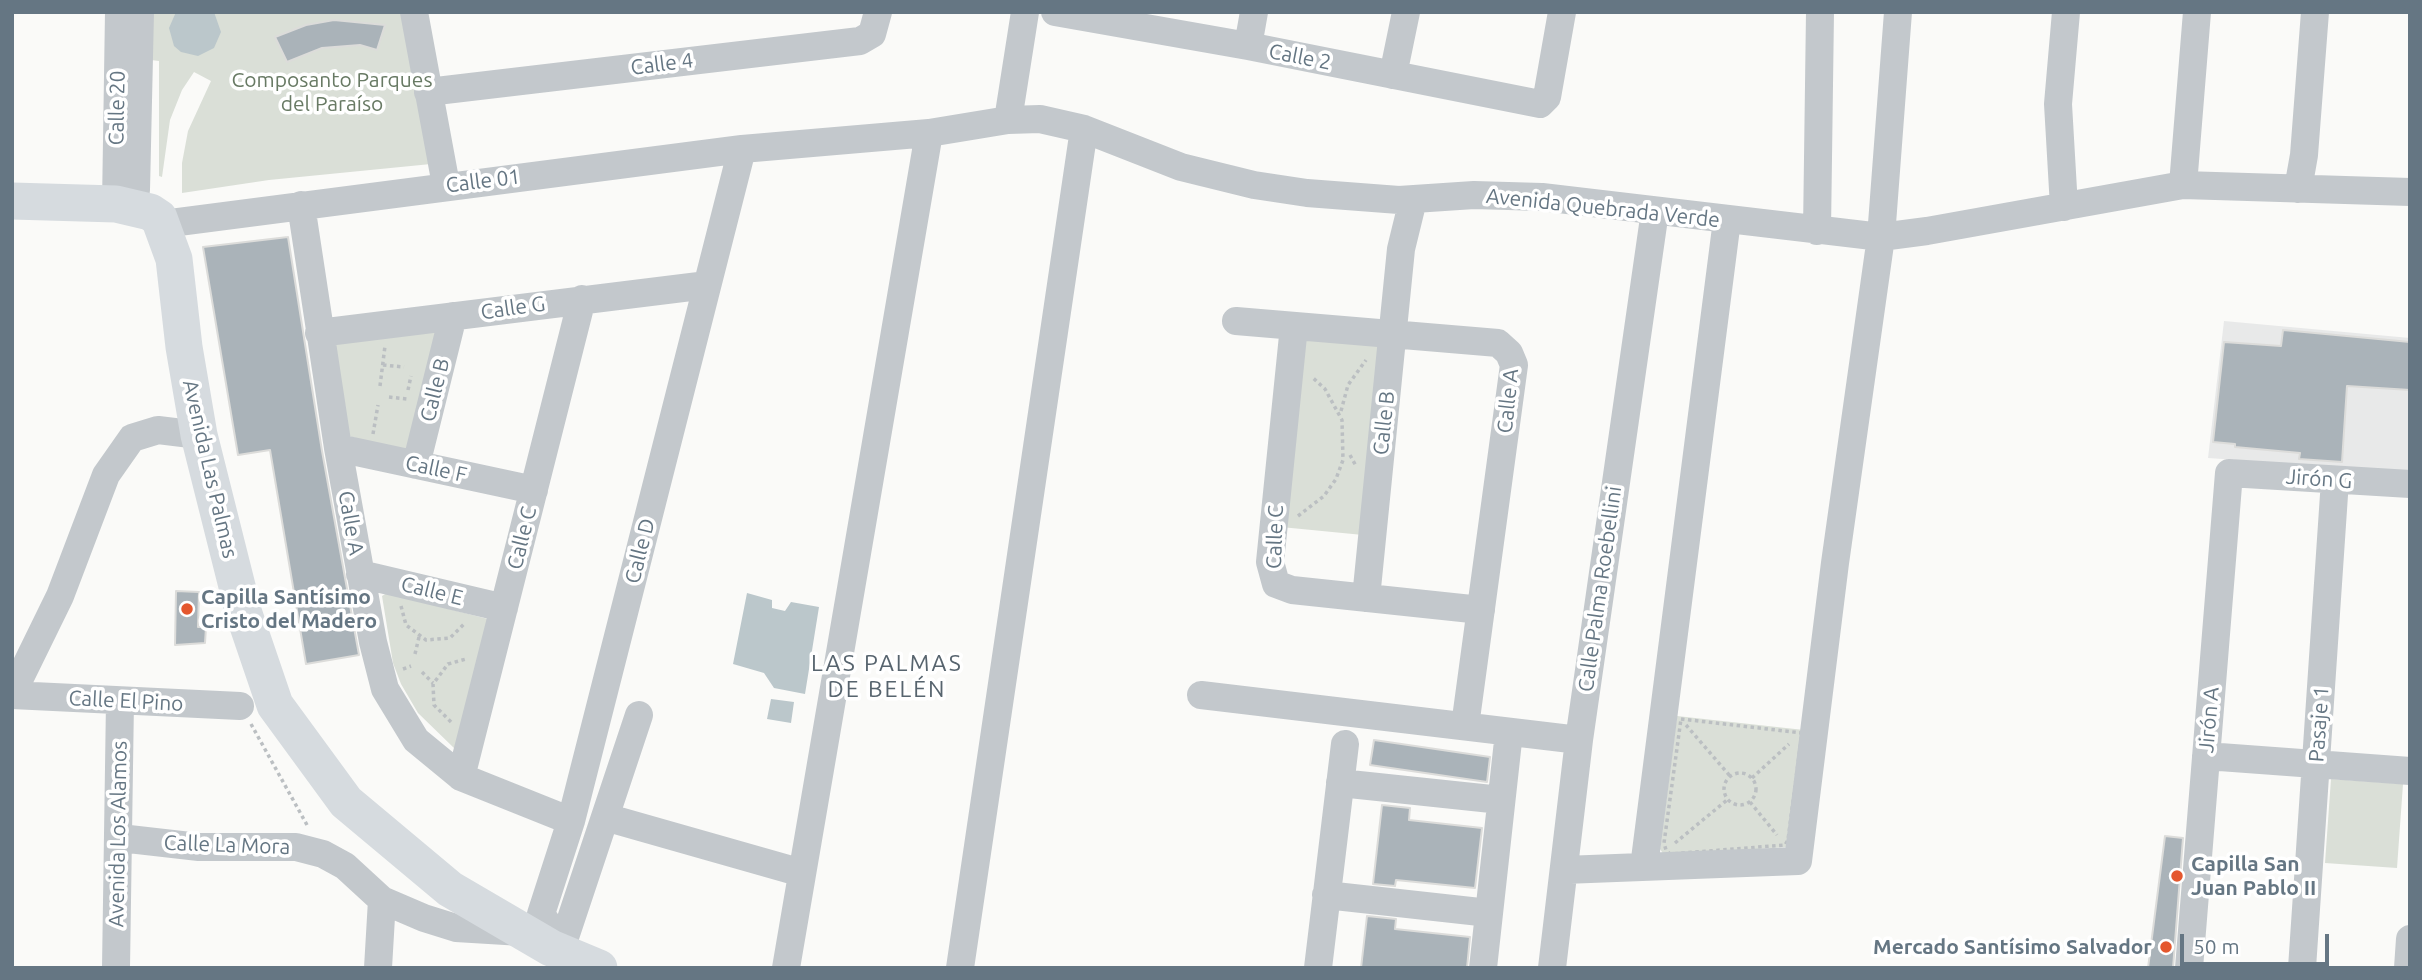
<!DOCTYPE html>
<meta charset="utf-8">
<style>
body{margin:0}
#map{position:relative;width:2422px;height:980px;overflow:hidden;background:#fafaf8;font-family:Ubuntu,sans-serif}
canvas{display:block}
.frame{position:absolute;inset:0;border:14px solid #657683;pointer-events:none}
.scale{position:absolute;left:2180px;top:934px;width:149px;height:32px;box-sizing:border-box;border:4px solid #657683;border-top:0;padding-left:9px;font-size:21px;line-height:24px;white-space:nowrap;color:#657683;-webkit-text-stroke:5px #fff;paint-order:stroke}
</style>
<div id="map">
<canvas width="2422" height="980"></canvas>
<div class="frame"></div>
<div class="scale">50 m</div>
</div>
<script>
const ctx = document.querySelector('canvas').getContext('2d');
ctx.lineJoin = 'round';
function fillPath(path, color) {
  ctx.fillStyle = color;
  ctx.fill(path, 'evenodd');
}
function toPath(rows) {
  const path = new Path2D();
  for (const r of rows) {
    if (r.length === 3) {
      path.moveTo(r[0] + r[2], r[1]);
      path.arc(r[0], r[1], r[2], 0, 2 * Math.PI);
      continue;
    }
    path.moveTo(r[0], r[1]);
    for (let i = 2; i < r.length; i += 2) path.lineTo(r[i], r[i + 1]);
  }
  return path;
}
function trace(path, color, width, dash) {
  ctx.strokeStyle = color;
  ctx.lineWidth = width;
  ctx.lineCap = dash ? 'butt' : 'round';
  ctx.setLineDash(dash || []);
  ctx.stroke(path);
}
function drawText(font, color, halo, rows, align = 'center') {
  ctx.font = font + ' Ubuntu,sans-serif';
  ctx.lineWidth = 7;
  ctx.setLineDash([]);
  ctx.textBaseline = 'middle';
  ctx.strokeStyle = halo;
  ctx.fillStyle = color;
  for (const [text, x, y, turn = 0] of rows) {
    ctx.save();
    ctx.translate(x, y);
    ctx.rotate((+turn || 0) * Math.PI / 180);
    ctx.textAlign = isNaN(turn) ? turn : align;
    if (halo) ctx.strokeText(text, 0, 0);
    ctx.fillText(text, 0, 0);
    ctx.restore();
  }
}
fillPath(toPath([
 [2224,321,2410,338,2410,472,2208,458]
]), '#e8e9e9');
fillPath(toPath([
 [127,12,404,12,431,164,269,180,182,193,182,163,188,131,211,81,194,72,182,90,170,120,162,177,159,176,159,61,151,60],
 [436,331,407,451,348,436,335,344],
 [1301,336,1382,344,1363,535,1281,527],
 [387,593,488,619,455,749,418,713,401,684,393,663,382,596],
 [1677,716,1804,730,1788,847,1664,855,1660,849],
 [2331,779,2403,784,2397,868,2325,863]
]), '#dadfd7');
fillPath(toPath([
 [176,12,214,12,221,32,214,48,198,56,181,52,174,46,169,28],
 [747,593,772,600,772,608,785,611,791,602,819,607,805,694,774,688,764,673,733,664],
 [771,699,794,702,791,723,767,719]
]), '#bbc7cb');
const building = toPath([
 [334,20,385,25,377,50,360,45,322,48,287,62,275,37,306,25,334,20],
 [288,237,322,451,359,655,306,664,270,450,238,455,203,247,288,237],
 [2283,330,2410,342,2410,390,2347,386,2342,462,2299,459,2300,453,2235,447,2235,444,2213,442,2224,342,2281,346,2283,330],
 [176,591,199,592,198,627,206,627,205,643,175,645,176,591],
 [1374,740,1490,757,1487,782,1370,765,1374,740],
 [1382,805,1410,808,1409,820,1482,828,1475,888,1396,880,1395,886,1373,884,1382,805],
 [2165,836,2183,838,2173,968,2148,968,2165,836],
 [1367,916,1396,919,1395,929,1470,937,1467,968,1361,968,1367,916]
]);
fillPath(building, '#aab3b9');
trace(building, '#dcdcda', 2);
trace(toPath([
 [383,365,404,367],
 [380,386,385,346],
 [408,390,411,376],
 [389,397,407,399],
 [1341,411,1348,385,1366,360],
 [373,434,378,405],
 [1350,455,1356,466],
 [1298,516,1324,496,1336,479,1343,460,1342,420,1325,389,1312,377],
 [401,606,406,625,426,640,450,638,464,624],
 [415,654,419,637],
 [403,669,411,666],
 [422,672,433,683],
 [1681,719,1802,733,1788,840,1785,845,1670,854,1666,850,1664,843,1681,719],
 [451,722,434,705,433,684,448,664,466,659],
 [251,724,307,825],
 [1686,725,1730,776],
 [1740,789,16],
 [1752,778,1789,744],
 [1750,802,1777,835],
 [1675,843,1727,800]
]), '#bbbfc2', 3.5, [3.5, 3.5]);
trace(toPath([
 [414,12,446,185],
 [1055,12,1248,46,1540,104,1547,97,1562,12],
 [1248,46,1254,12],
 [1393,75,1406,12],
 [428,92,860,41,872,34,878,12],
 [1008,120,1025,12],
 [2183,185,2197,12],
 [2298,189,2304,155,2315,12],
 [136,190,140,12],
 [116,204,119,12],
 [301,205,338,448,373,642,385,689,416,740,461,777,571,821],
 [2064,207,2058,104,2066,12],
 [163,224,742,149,929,133,1008,120,1040,119,1084,129,1181,167,1254,185,1307,193,1399,200,1474,195,1542,197,1881,237,1927,231,2183,185,2410,192],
 [1817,231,1820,12],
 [1236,321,1498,343,1509,353,1514,365,1465,726],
 [1294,326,1270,562,1276,584,1292,590,1481,610],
 [319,333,707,285],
 [338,448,534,490],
 [416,465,453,316],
 [360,574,504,608],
 [1366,598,1401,249,1413,200],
 [12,694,60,596,106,475,132,438,158,430,199,435],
 [12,695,240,706],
 [1201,695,1579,740],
 [2206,756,2410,771],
 [461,777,582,299],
 [1340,783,1501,800],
 [605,817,802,873],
 [120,838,199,847,296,847,323,854,345,866,382,900,424,918,456,928,522,932],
 [1644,867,1727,220],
 [1564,870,1798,861,1835,563,1881,237,1898,12],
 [1326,895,1489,913],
 [562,945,541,914,571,821,742,149],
 [560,952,639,715],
 [116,968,120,701],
 [378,968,382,900],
 [786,968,929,133],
 [960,968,1084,129],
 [1318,968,1345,744],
 [1483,968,1509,732],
 [1552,968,1579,740,1655,211],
 [2189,968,2229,473,2410,484],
 [2302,968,2335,480],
 [2408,968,2410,939]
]), '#c3c8cc', 28);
trace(toPath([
 [12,201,116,204,150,212,159,218,174,259,184,347,199,435,244,614,275,705,346,802,450,889,551,948,599,968]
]), '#d6dbdf', 37);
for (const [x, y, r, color] of [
 [187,609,7,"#e4572e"],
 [2177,876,7,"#e4572e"],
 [2166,947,7,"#e4572e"]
]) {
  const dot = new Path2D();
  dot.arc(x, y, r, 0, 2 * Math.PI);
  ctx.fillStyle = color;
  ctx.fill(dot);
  trace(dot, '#fff', 2.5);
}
drawText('21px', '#657683', '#fff', [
 ["Calle 2",1300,57,11],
 ["Calle 4",662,64,-7],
 ["Calle 20",117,108,-89],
 ["Calle 01",483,181,-7],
 ["Avenida Quebrada Verde",1603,208,6],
 ["Calle G",513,308,-8],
 ["Calle B",435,390,-76],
 ["Calle A",1508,401,-84],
 ["Calle B",1384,423,-84],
 ["Avenida Las Palmas",210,469,77],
 ["Calle F",436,469,12],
 ["Jirón G",2319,479,4],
 ["Calle A",351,523,80],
 ["Calle C",1275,537,-88],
 ["Calle C",522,538,-76],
 ["Calle D",640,551,-76],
 ["Calle Palma Roebellini",1600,589,-82],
 ["Calle E",432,591,14],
 ["Calle El Pino",126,701,3],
 ["Jirón A",2209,720,-85],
 ["Pasaje 1",2319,724,-86],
 ["Avenida Los Alamos",118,834,-89],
 ["Calle La Mora",227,845,2]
]);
drawText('21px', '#687a64', '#fff', [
 ["Composanto Parques",332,80],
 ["del Paraíso",332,104]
]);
drawText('bold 21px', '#657683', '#fff', [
 ["Capilla Santísimo",201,597],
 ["Cristo del Madero",201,621],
 ["Capilla San",2191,864],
 ["Juan Pablo II",2191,888],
 ["Mercado Santísimo Salvador",2152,947,"right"]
], 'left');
ctx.letterSpacing = '2px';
drawText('23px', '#57646e', '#fff', [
 ["LAS PALMAS",887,663],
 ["DE BELÉN",887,689]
]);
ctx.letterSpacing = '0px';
</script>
